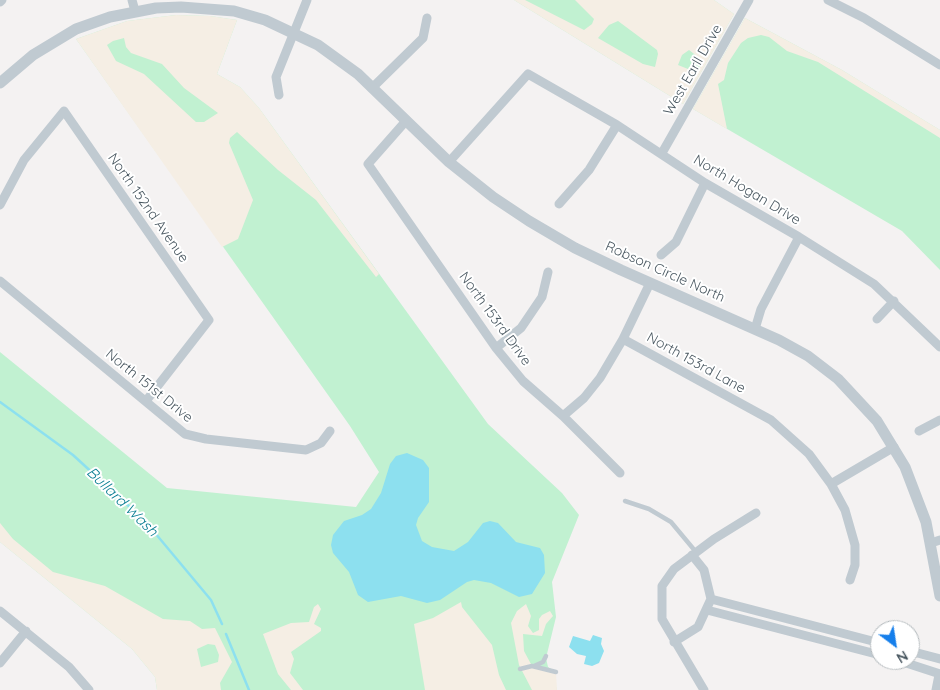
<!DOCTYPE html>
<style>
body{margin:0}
#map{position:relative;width:940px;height:690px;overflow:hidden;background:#f4f2f2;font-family:Quicksand,sans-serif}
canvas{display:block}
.north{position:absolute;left:870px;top:620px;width:50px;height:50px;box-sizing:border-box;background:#fff;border:1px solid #b6bcbf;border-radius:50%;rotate:149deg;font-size:14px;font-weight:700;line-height:20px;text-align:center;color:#495760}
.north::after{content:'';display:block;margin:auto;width:18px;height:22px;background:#167feb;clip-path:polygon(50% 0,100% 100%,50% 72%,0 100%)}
</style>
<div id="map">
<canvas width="940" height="690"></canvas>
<div class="north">N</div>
</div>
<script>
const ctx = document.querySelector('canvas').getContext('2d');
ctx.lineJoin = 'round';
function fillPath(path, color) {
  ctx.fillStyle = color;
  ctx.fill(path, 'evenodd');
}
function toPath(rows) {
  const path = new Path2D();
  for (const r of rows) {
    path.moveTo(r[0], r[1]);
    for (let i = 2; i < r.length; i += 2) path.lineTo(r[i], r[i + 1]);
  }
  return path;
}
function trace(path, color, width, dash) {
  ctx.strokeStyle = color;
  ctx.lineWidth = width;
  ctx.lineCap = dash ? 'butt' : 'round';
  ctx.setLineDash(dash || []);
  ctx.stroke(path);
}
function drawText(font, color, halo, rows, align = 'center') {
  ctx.font = font + ' Quicksand,sans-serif';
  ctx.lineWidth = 4;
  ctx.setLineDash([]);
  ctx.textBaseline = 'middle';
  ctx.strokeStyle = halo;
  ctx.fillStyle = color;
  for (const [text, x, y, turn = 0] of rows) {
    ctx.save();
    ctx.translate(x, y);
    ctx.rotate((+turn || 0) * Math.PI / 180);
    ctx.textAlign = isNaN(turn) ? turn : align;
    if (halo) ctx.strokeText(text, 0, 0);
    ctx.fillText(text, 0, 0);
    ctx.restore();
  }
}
fillPath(toPath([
 [514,0,714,0,734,14,683,104],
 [176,15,210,16,237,20,217,74,240,87,259,108,488,424,562,493,579,515,552,582,556,617,546,658,548,667,553,670,557,690,157,690,155,677,132,649,0,542,0,352,167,488,356,507,379,472,350,426,76,39,127,21],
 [745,18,842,70,940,130,940,270,902,231,693,109]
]), '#c1f1d1');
fillPath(toPath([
 [514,0,525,0,584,30,592,24,594,19,575,0,714,0,734,14,683,104],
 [618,21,657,50,658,54,655,67,643,64,598,38,609,25],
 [689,50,703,61,700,67,693,71,678,65,682,55],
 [176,15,210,16,237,20,217,74,240,87,259,108,379,274,376,277,316,200,278,170,237,132,230,138,229,143,253,200,238,239,222,247,76,39,127,21],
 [124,38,126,47,131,53,162,64,184,88,218,113,204,122,196,122,144,74,116,61,107,45,113,41],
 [745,18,842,70,940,130,940,138,818,62,787,51,769,37,761,35,748,38,741,43,728,63,724,80,718,84,727,129,693,109],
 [0,523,13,539,53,572,105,586,163,619,190,621,202,629,215,628,232,662,220,683,221,690,157,690,155,677,132,649,0,542],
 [208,644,215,645,219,655,218,662,201,667,197,649],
 [461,602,462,607,492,645,499,675,506,690,425,690,414,624,433,618],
 [318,604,321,609,314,624,321,628,321,631,291,652,294,659,290,673,303,690,291,690,278,674,263,634,291,623,309,622,314,607],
 [526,604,531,616,528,626,533,633,539,630,539,619,542,615,550,611,553,616,546,624,542,636,523,634,524,651,532,666,556,672,557,690,532,690,519,665,511,623,517,611]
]), '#f5eee4');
fillPath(toPath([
 [407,453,423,460,429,468,429,502,418,518,416,525,422,541,432,547,454,551,468,542,483,523,490,521,498,523,516,542,540,548,544,555,545,573,532,594,519,597,491,583,474,580,467,582,440,600,427,603,401,596,368,602,358,595,349,572,333,553,331,545,333,535,344,521,362,515,371,509,381,493,390,464,396,456],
 [593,635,602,638,601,644,604,651,599,663,592,666,584,664,586,656,577,654,569,647,573,636,590,641]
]), '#8de0ef');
trace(toPath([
 [0,402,73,455,145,521,211,600,222,624],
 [226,634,249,690]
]), '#8de0ef', 2.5);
trace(toPath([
 [625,501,649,509,671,522,696,552],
 [534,666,543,662,546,656],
 [520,669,532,666,556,672]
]), '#c0cad1', 4.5);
trace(toPath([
 [132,0,135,11],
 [828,0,864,18,940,65],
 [0,2,2,0],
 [372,88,423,38,427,18],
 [279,95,276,77,307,0],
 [405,122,368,164,496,348,523,381,563,416,620,473],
 [662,153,749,0],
 [449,162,528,74,617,125,705,183,799,237,874,284,940,347],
 [559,204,589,170,617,125],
 [0,205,24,160,64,111,209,320,146,401],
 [661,255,676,242,705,183],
 [0,281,185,434,206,439,306,450,321,443,330,431],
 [877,319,894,301],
 [755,329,761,309,799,237],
 [623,339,771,420,809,454,831,484],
 [496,348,521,328,542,297,548,272],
 [563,416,584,398,600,378,623,339,650,283],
 [919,431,940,420],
 [931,543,940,540],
 [850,580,855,565,855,545,845,510,831,484,894,447],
 [711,599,880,643],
 [707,610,880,655],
 [0,611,69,667,89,690],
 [674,642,698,627,711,599,704,570,692,555],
 [910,651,940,659],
 [897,660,940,674],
 [0,663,26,631],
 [704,690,662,619,662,586,674,569,714,539,756,513]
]), '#c0cad1', 9);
trace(toPath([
 [0,83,33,55,76,29,110,17,156,8,181,7,234,11,265,20,318,45,358,74,449,162,493,197,529,221,575,248,621,270,779,340,808,356,838,379,877,421,905,467,926,522,940,596],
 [937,690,940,675]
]), '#c0cad1', 11);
drawText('14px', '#495760', '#fff', [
 ["West Earll Drive",693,70,-60],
 ["North Hogan Drive",747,190,31],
 ["North 152nd Avenue",148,208,55],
 ["Robson Circle North",665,272,24],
 ["North 153rd Drive",495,319,54],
 ["North 153rd Lane",696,363,29],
 ["North 151st Drive",149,386,39]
]);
drawText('italic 15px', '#0b7f93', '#fff', [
 ["Bullard Wash",122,502,44]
]);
</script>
